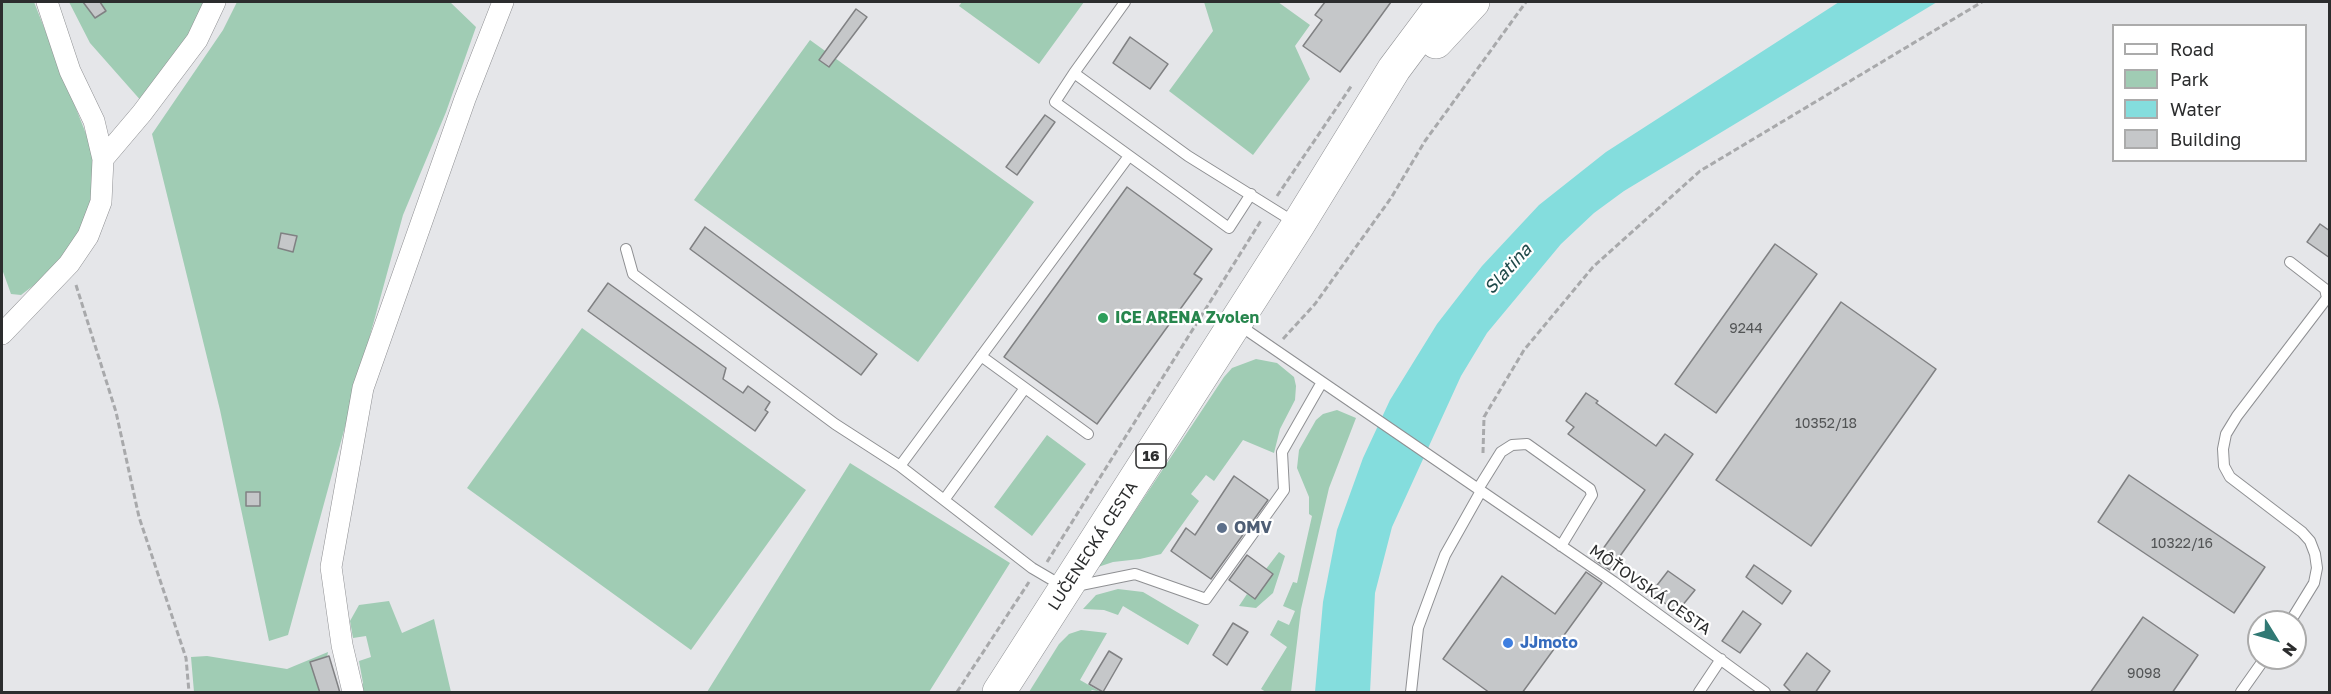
<!DOCTYPE html>
<meta charset="utf-8">
<style>
body{margin:0}
#map{position:relative;width:2331px;height:694px;overflow:hidden;background:#e5e6e9;font-family:"Golos Text",sans-serif}
canvas{display:block}
.frame{position:absolute;inset:0;border:3px solid #2c2d2e;pointer-events:none}
.legend{position:absolute;left:2112px;top:24px;width:195px;height:138px;box-sizing:border-box;background:#fff;border:2px solid #ababab;margin:0;padding:8px 10px;list-style:none;font-size:18px;color:#2c2d2e}
.legend li{display:flex;align-items:center;gap:12px;height:30px}
.legend b{width:30px;border:2px solid #ababab}
.north{position:absolute;left:2247px;top:610px;width:60px;height:60px;box-sizing:border-box;background:#fff;border:2px solid #ababab;border-radius:50%;rotate:127deg;font-size:16px;font-weight:700;line-height:24px;text-align:center;color:#2c2d2e}
.north::after{content:'';display:block;margin:auto;width:21px;height:27px;background:#317974;clip-path:polygon(50% 0,100% 100%,50% 72%,0 100%)}
</style>
<div id="map">
<canvas width="2331" height="694"></canvas>
<div class="frame"></div>
<ul class="legend">
<li><b style="height:8px;background:#fff"></b>Road</li>
<li><b style="height:16px;background:#a0ccb4"></b>Park</li>
<li><b style="height:16px;background:#84dddd"></b>Water</li>
<li><b style="height:16px;background:#c5c7c9"></b>Building</li>
</ul>
<div class="north">N</div>
</div>
<script>
const ctx = document.querySelector('canvas').getContext('2d');
ctx.lineJoin = 'round';
function fillPath(path, color) {
  ctx.fillStyle = color;
  ctx.fill(path, 'evenodd');
}
function toPath(rows) {
  const path = new Path2D();
  for (const r of rows) {
    path.moveTo(r[0], r[1]);
    for (let i = 2; i < r.length; i += 2) path.lineTo(r[i], r[i + 1]);
  }
  return path;
}
function trace(path, color, width, dash) {
  ctx.strokeStyle = color;
  ctx.lineWidth = width;
  ctx.lineCap = dash ? 'butt' : 'round';
  ctx.setLineDash(dash || []);
  ctx.stroke(path);
}
function drawText(font, color, halo, rows, align = 'center') {
  ctx.font = font + ' "Golos Text",sans-serif';
  ctx.lineWidth = 4.5;
  ctx.setLineDash([]);
  ctx.textBaseline = 'middle';
  ctx.strokeStyle = halo;
  ctx.fillStyle = color;
  for (const [text, x, y, turn = 0] of rows) {
    ctx.save();
    ctx.translate(x, y);
    ctx.rotate((+turn || 0) * Math.PI / 180);
    ctx.textAlign = isNaN(turn) ? turn : align;
    if (halo) ctx.strokeText(text, 0, 0);
    ctx.fillText(text, 0, 0);
    ctx.restore();
  }
}
fillPath(toPath([
 [2,2,34,2,90,144,97,174,82,240,59,266,21,295,11,294,2,269],
 [69,2,207,2,194,35,143,103,90,43],
 [237,2,450,2,476,27,446,112,403,215,288,635,269,641,220,410,152,134,223,30],
 [962,2,1084,2,1039,64,959,6],
 [1204,2,1278,2,1310,25,1295,46,1310,79,1253,155,1169,91,1213,31],
 [810,40,1034,202,918,362,694,200],
 [582,328,806,490,691,650,467,488],
 [1256,359,1277,363,1294,377,1296,386,1295,400,1280,429,1274,453,1243,440,1214,481,1206,475,1191,494,1199,501,1161,554,1140,559,1113,562,1098,567,1224,377,1232,368],
 [1337,410,1356,418,1329,488,1301,609,1291,692,1266,692,1261,689,1287,647,1270,635,1278,620,1289,625,1295,611,1283,606,1293,582,1297,583,1312,516,1309,514,1309,497,1297,468,1299,450,1316,420,1323,414],
 [1047,435,1086,464,1032,536,994,507],
 [850,463,1010,563,929,692,707,692],
 [1279,552,1285,556,1273,593,1256,608,1239,606,1247,594,1255,599,1273,574,1266,569],
 [1118,589,1143,592,1199,625,1188,645,1123,606,1118,615,1104,610,1083,609,1096,595],
 [389,601,402,633,434,619,451,692,361,692,363,683,359,661,371,657,366,636,353,638,350,621,359,605],
 [1081,630,1107,633,1080,680,1101,692,1092,690,1090,692,1029,692,1059,644,1069,634],
 [328,652,320,692,194,692,191,657,207,656,287,669]
]), '#a0ccb4');
fillPath(toPath([
 [1839,2,1937,2,1624,191,1594,213,1561,244,1487,333,1461,376,1392,527,1375,593,1370,692,1315,692,1323,602,1337,530,1363,458,1390,400,1437,324,1482,266,1539,205,1606,152]
]), '#84dddd');
const building = toPath([
 [83,2,100,2,106,11,95,18,83,2],
 [1325,2,1391,2,1340,72,1303,46,1322,20,1315,15,1325,2],
 [856,9,867,17,829,67,819,60,856,9],
 [1130,37,1168,64,1150,89,1113,63,1130,37],
 [1045,115,1055,122,1017,175,1006,167,1045,115],
 [1127,187,1212,249,1194,274,1202,279,1097,424,1004,357,1127,187],
 [2320,224,2330,231,2330,258,2307,242,2320,224],
 [705,227,877,354,861,375,690,249,705,227],
 [281,233,297,236,293,252,278,248,281,233],
 [1775,244,1817,274,1716,413,1675,384,1775,244],
 [608,283,726,368,723,379,743,393,748,386,770,402,765,410,768,412,755,431,588,311,608,283],
 [1841,302,1936,369,1811,546,1716,480,1841,302],
 [1586,393,1598,401,1596,403,1656,446,1665,434,1693,454,1610,570,1595,560,1645,490,1568,434,1574,427,1566,421,1586,393],
 [2129,475,2265,567,2234,613,2098,522,2129,475],
 [1234,476,1268,500,1211,579,1171,551,1186,528,1195,535,1234,476],
 [246,492,260,492,260,506,246,506,246,492],
 [1247,555,1273,574,1255,599,1229,580,1247,555],
 [1754,565,1791,591,1782,604,1746,577,1754,565],
 [1668,571,1695,590,1677,612,1651,593,1668,571],
 [1586,572,1602,583,1522,693,1490,693,1443,659,1502,576,1555,614,1586,572],
 [1743,611,1761,624,1740,653,1722,641,1743,611],
 [2143,617,2198,655,2172,693,2090,693,2143,617],
 [1233,623,1248,632,1227,665,1213,655,1233,623],
 [1109,651,1122,659,1103,692,1089,684,1109,651],
 [1807,653,1830,671,1815,693,1792,693,1784,685,1807,653],
 [329,656,338,686,340,693,320,693,310,662,329,656]
]);
fillPath(building, '#c5c7c9');
trace(building, '#808183', 1.5);
const service = toPath([
 [1125,2,1074,73,1188,156,1294,222],
 [1074,73,1055,102,1229,228,1251,194],
 [626,249,633,274,835,424,900,466,1032,568,1066,588,1135,574,1206,599,1284,490,1282,452,1322,382],
 [2290,262,2325,289,2327,298,2237,416,2226,434,2223,449,2224,466,2230,477,2302,532,2310,541,2315,554,2317,568,2314,583,2290,622],
 [1239,325,1614,582,1765,692],
 [1025,388,1088,434],
 [900,466,1129,156],
 [1478,489,1501,452,1512,445,1527,444,1590,489,1592,495,1561,546],
 [944,500,1025,388,981,356],
 [1411,692,1418,628,1445,555,1481,491],
 [1699,692,1721,659],
 [2241,692,2265,658]
]);
const minor = toPath([
 [103,159,142,113,197,40,215,2],
 [2,334,69,264,88,236,101,202,103,159,94,121,70,71,47,2],
 [353,692,342,645,331,567,363,388,465,99,503,2]
]);
const primary = toPath([
 [1436,42,1473,2],
 [999,692,1298,225,1394,69,1444,2]
]);
trace(service, '#8f9093', 12);
trace(minor, '#8f9093', 22);
trace(primary, '#8f9093', 34);
trace(toPath([
 [1277,196,1352,85],
 [76,285,116,412,139,517,186,658,189,692],
 [1283,339,1315,304,1391,198,1425,141,1526,2],
 [1483,453,1484,417,1524,350,1593,267,1700,171,1982,2],
 [1047,562,1262,219],
 [957,692,1029,582]
]), '#a8a9ab', 3, [6, 3]);
trace(service, '#fff', 10);
trace(minor, '#fff', 21);
trace(primary, '#fff', 33);
for (const [x, y, r, color] of [
 [1103,318,6,"#2e9e5b"],
 [1222,528,6,"#5c6f8a"],
 [1508,643,6,"#3f7fe0"]
]) {
  const dot = new Path2D();
  dot.arc(x, y, r, 0, 2 * Math.PI);
  ctx.fillStyle = color;
  ctx.fill(dot);
  trace(dot, '#fff', 2);
}
drawText('14px', '#525455', null, [
 ["9244",1746,329],
 ["10352/18",1826,424],
 ["10322/16",2182,544],
 ["9098",2144,674]
]);
for (const [x, y, w] of [
 [1151,456,30]
]) {
  const box = new Path2D();
  box.roundRect(x - w / 2, y - 12, w, 24, 4.5);
  ctx.fillStyle = '#fff';
  ctx.fill(box);
  trace(box, '#2c2d2e', 1.5);
}
drawText('bold 15px', '#2c2d2e', null, [
 ["16",1151,456]
]);
drawText('bold 16px', '#27864d', '#fff', [
 ["ICE ARENA Zvolen",1115,318]
], 'left');
drawText('bold 16px', '#4e5e75', '#fff', [
 ["OMV",1234,528]
], 'left');
drawText('16px', '#2c2d2e', '#fff', [
 ["LUČENECKÁ CESTA",1093,546,-57],
 ["MÔŤOVSKÁ CESTA",1650,590,35]
]);
drawText('bold 16px', '#366cbe', '#fff', [
 ["JJmoto",1520,643]
], 'left');
drawText('italic 18px', '#204a4a', '#fff', [
 ["Slatina",1508,269,-48]
]);
</script>
